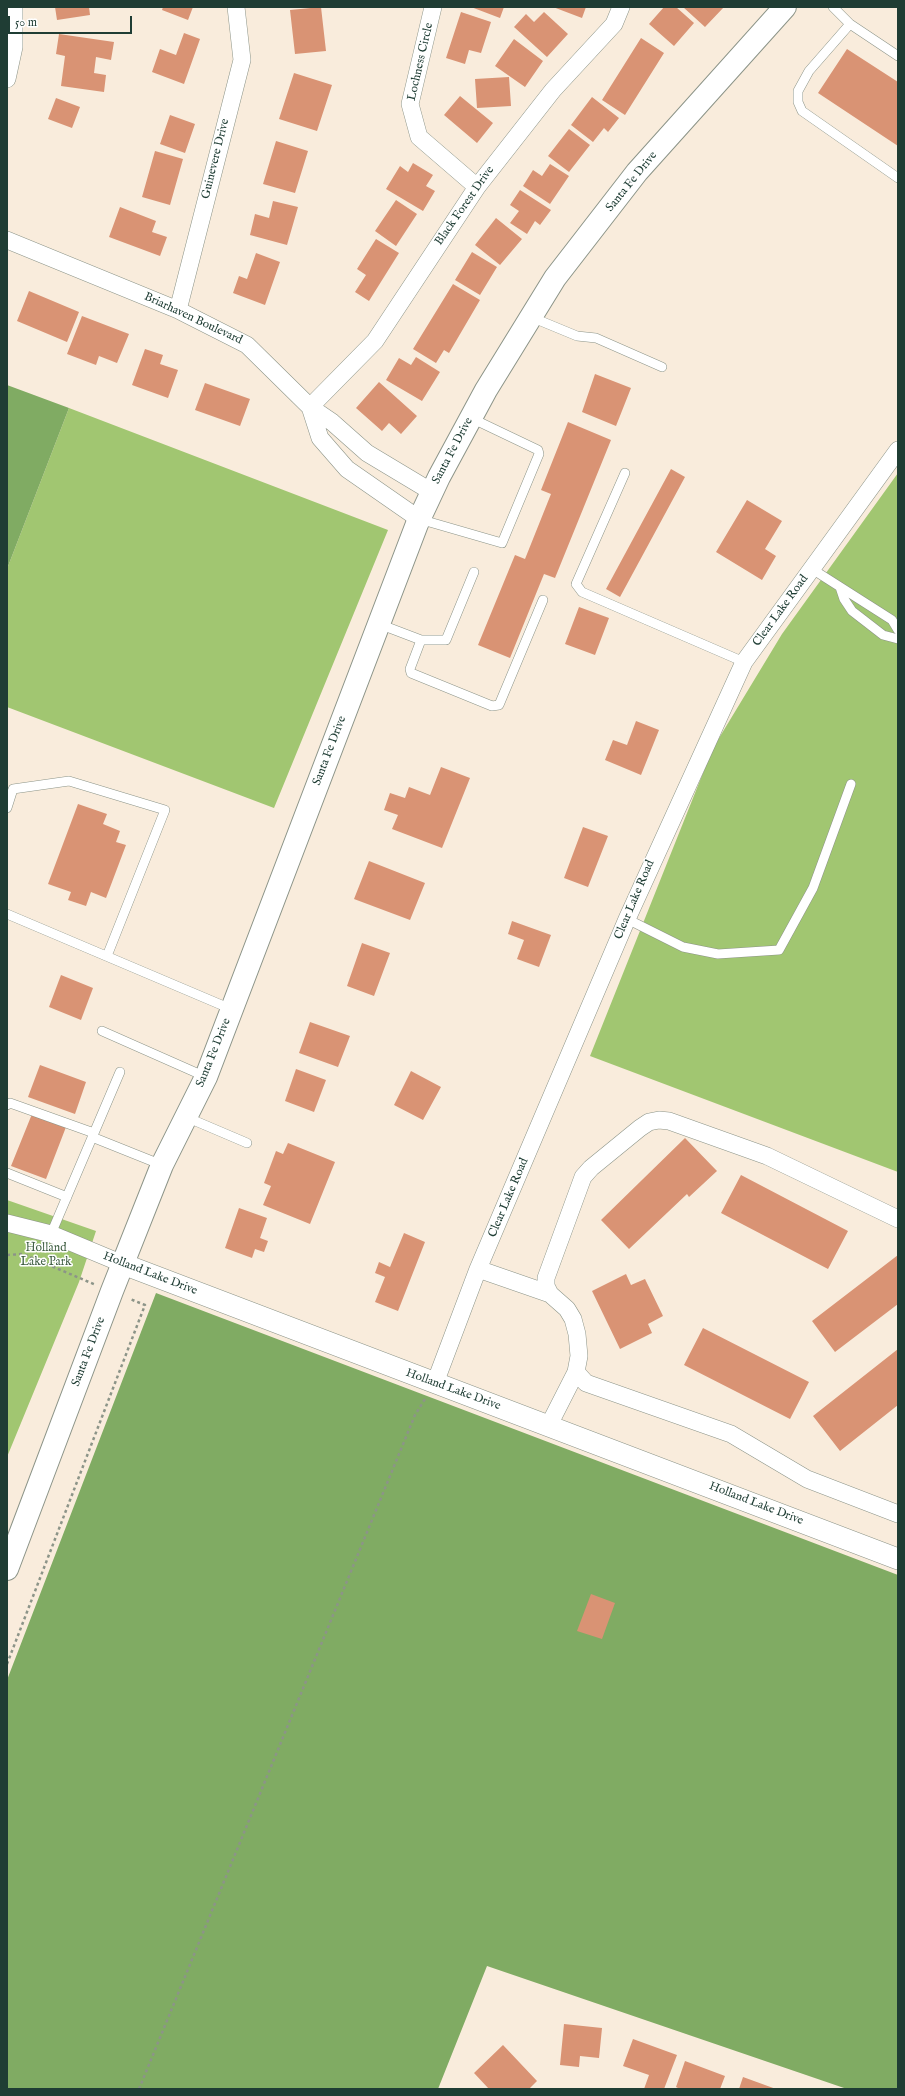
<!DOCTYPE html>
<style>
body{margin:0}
#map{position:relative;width:905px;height:2096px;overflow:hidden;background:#f9ecdc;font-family:"IM FELL English",serif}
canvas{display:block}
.frame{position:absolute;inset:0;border:8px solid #1f3d34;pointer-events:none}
.scale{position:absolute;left:8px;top:16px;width:124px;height:18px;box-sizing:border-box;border:2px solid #1f3d34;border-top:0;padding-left:5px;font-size:12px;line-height:14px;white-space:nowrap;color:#1f3d34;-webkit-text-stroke:3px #fff;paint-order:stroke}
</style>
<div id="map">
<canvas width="905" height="2096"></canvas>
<div class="frame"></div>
<div class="scale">50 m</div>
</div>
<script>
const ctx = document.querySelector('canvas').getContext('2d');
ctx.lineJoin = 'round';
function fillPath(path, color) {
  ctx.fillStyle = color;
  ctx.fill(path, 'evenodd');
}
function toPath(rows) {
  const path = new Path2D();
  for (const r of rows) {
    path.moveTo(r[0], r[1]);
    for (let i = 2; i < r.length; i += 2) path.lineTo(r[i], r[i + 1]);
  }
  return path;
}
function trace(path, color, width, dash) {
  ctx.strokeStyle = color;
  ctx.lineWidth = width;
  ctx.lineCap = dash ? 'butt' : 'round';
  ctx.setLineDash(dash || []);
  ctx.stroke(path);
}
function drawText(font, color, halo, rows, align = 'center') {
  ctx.font = font + ' "IM FELL English",serif';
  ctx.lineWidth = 3;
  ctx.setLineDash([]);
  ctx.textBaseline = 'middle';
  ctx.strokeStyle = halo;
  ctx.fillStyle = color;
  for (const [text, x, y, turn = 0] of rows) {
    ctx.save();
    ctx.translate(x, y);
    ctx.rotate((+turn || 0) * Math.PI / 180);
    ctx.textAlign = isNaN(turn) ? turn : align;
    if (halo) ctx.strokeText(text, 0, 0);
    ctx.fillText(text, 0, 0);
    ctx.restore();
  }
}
fillPath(toPath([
 [69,408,388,530,274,808,7,707,7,569],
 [898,473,898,1172,590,1056,713,748,782,634],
 [7,1200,96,1231,79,1282,7,1457]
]), '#a1c671');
fillPath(toPath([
 [7,385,69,408,7,569],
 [156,1293,898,1575,898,2089,847,2089,487,1966,438,2089,7,2089,7,1680]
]), '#80ab63');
fillPath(toPath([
 [55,7,89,7,90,15,57,20],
 [163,7,193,7,188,20,162,10],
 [321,7,326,51,295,54,290,10],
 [471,7,504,7,500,18],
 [553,7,586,7,582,18],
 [664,7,676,7,694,23,674,46,649,24],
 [683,7,724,7,705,27],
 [461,12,491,22,481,53,469,50,465,64,446,58],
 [544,12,568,34,547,57,514,27,526,14,534,22],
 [184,33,200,39,184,84,152,72,160,49,176,55],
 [59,34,114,42,111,60,96,57,94,73,106,75,104,92,61,86,65,56,56,54],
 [641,38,664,53,625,115,602,100],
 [514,39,543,61,525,87,495,66],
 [847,49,898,82,898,146,818,93],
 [294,73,332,85,317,131,279,119],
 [509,77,511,106,477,108,475,79],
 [460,96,493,123,477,143,444,115],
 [592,97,619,118,608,132,604,128,593,142,571,125],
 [56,98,80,107,72,128,48,119],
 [170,115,195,124,185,153,160,144],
 [569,129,590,145,569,172,548,156],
 [276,141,308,151,295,193,263,184],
 [155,151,183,159,170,205,142,197],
 [413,163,433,175,426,186,435,191,423,211,386,189,400,166,408,172],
 [550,164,569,176,550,204,523,186,533,170,542,176],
 [520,190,551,210,540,225,535,221,527,234,510,223,519,211,510,205],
 [396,200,417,214,396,246,375,231],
 [273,201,298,207,287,245,250,235,255,214,269,218],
 [120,207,156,221,152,232,167,237,160,256,109,237],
 [496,218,522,239,500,265,475,245],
 [376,239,399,253,369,301,355,292,366,275,357,269],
 [472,252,497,267,480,295,455,280],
 [256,253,280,262,265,305,233,293,239,276,247,279],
 [453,284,480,300,449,353,444,350,436,363,413,349],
 [29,291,79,312,67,342,17,321],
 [82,316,129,334,117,363,99,356,96,365,67,354],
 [145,349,163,355,160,364,178,370,168,398,132,385],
 [416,357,440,372,422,401,386,380,399,358,411,365],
 [595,374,631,388,616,426,582,412],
 [379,382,417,416,401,434,389,423,382,431,356,408],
 [205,383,250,399,240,426,195,410],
 [568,422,611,440,555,578,544,574,510,658,478,645,515,555,525,559,551,494,541,490],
 [671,469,685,477,620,597,606,589],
 [747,500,782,521,765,549,776,556,762,580,716,552],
 [579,607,609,618,595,655,565,644],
 [636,721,659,730,641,775,605,760,613,740,627,745],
 [441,767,470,778,442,848,392,829,398,815,384,810,390,793,405,798,409,787,430,795],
 [78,804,107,814,103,824,120,831,116,842,126,845,106,898,91,892,86,906,68,900,71,892,48,884],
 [583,827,608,836,588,887,564,878],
 [369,861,425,883,410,920,354,899],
 [512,921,551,935,539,967,517,959,524,940,508,934],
 [362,943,390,953,374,996,347,986],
 [61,975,93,988,81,1020,49,1007],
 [310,1022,350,1036,338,1067,299,1053],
 [40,1065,86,1082,75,1114,28,1097],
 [296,1069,326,1080,314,1112,285,1101],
 [411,1071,441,1087,423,1120,394,1105],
 [32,1114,66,1127,46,1179,11,1166],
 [685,1138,717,1171,689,1197,687,1194,629,1249,601,1220],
 [288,1143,335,1162,310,1224,263,1205,271,1186,264,1183,276,1151,283,1154],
 [741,1175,848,1231,828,1269,721,1213],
 [239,1208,267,1218,260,1238,268,1241,264,1252,255,1249,252,1258,225,1248],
 [404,1233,425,1242,398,1311,375,1302,385,1277,375,1273,379,1262,390,1267],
 [898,1255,898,1304,835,1352,812,1321],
 [626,1274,631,1285,645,1279,663,1316,648,1324,652,1333,620,1349,592,1291],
 [703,1328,809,1382,790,1419,684,1365],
 [898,1349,898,1405,840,1451,813,1416],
 [591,1594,615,1603,602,1639,577,1631],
 [564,2024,602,2028,599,2058,580,2056,579,2067,560,2065],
 [633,2039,677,2055,664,2089,644,2089,649,2075,623,2066],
 [503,2045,537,2081,529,2089,489,2089,474,2073],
 [685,2061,725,2076,720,2089,680,2089,676,2087],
 [743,2077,776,2089,739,2089]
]), '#d99374');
const service = toPath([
 [833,7,850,24,898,56],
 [850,24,809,71,798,91,798,102,802,111,898,178],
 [531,317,577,336,596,338,662,367],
 [625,473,576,584,582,592,744,662],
 [419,519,502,543,539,454,538,450,471,418],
 [812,569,892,620,898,630],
 [840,587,844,599,852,611,883,635,898,639],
 [379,624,421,640,410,669,411,673,492,706,499,705,543,600],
 [421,640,446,640,474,572],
 [7,808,13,789,69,781,165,810,107,956],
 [7,914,231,1009],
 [627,919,683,947,718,954,779,950,813,888,851,784],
 [102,1031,206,1077],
 [7,1105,10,1103,94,1133],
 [186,1117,247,1143],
 [92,1137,162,1165],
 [7,1173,67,1197],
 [51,1234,120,1072]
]);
const minor = toPath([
 [433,7,410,104,419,137,477,187],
 [7,79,14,47,14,7],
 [7,240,178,310,247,345,310,407,332,422,367,453,432,492],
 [178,310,242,60,236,7],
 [310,407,375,341,477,187,553,90,614,24,621,7],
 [310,407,320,438,347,469,419,519],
 [898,1219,767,1156,669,1121,659,1120,649,1122,640,1128,591,1168,583,1177,546,1278,546,1286,550,1294,567,1309,573,1319,577,1334,579,1356,576,1372,586,1383,731,1434,807,1479,898,1514],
 [7,1223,51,1234,123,1264],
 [478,1269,550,1294],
 [435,1383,478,1269,627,919,744,662,898,450],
 [549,1425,576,1372]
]);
const tertiary = toPath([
 [123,1264,898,1559]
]);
const secondary = toPath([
 [7,1569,112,1291,162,1165,206,1077,417,524,439,477,486,390,555,278,637,172,785,7]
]);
trace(service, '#8c9488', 10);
trace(minor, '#8c9488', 18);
trace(tertiary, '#8c9488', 22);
trace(secondary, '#8c9488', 24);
trace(toPath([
 [7,1255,23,1254,96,1285],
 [7,1664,145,1305,130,1299],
 [139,2089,415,1415,425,1399]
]), '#8c9488', 2.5, [3, 3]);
trace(service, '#fff', 9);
trace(minor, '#fff', 17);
trace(tertiary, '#fff', 21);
trace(secondary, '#fff', 22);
drawText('12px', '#1f3d34', '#fff', [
 ["Lochness Circle",421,62,-77],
 ["Guinevere Drive",216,159,-76],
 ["Santa Fe Drive",632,182,-51],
 ["Black Forest Drive",465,206,-55],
 ["Briarhaven Boulevard",193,319,25],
 ["Santa Fe Drive",453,451,-62],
 ["Clear Lake Road",781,611,-54],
 ["Santa Fe Drive",330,751,-69],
 ["Clear Lake Road",635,900,-67],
 ["Santa Fe Drive",214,1053,-68],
 ["Clear Lake Road",509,1198,-67],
 ["Holland Lake Drive",150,1274,21],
 ["Santa Fe Drive",89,1352,-69],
 ["Holland Lake Drive",453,1390,20],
 ["Holland Lake Drive",756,1504,21]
]);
drawText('12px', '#405f43', '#fff', [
 ["Holland",46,1249],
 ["Lake Park",46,1263]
]);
</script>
